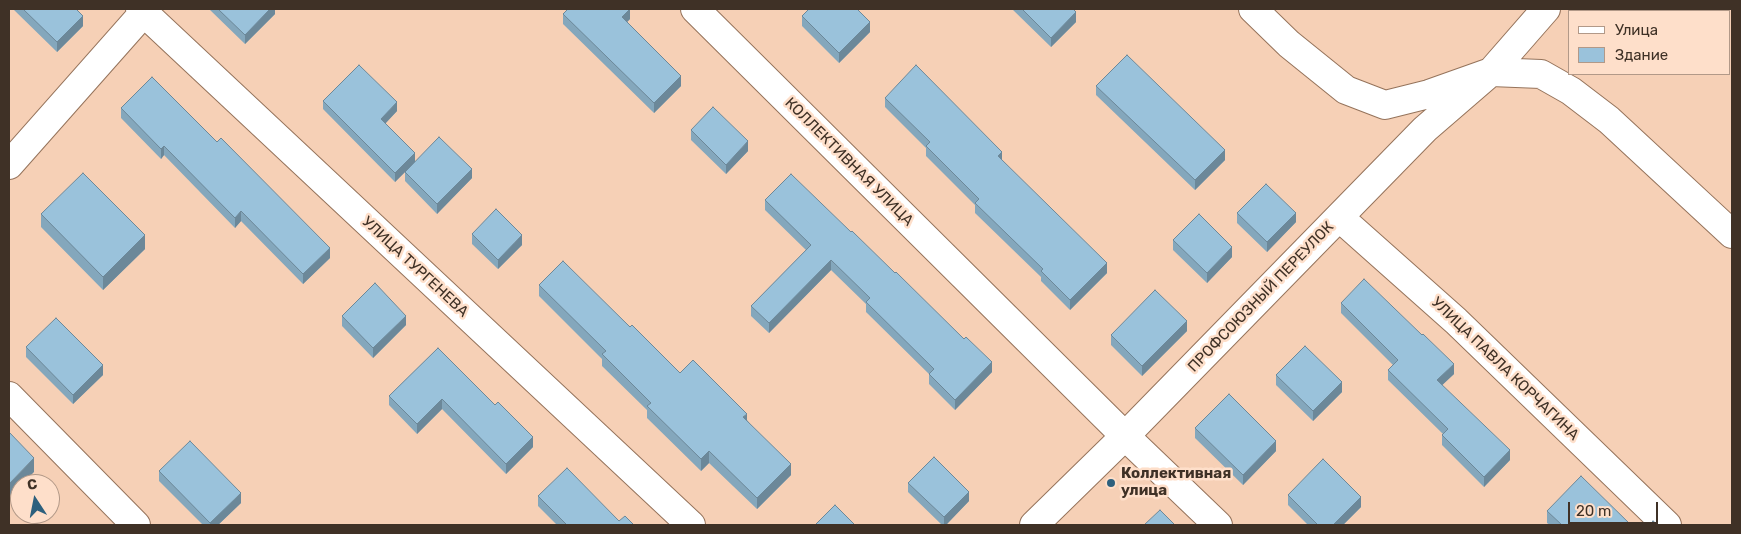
<!DOCTYPE html>
<meta charset="utf-8">
<style>
body{margin:0}
#map{position:relative;width:1741px;height:534px;overflow:hidden;background:#f6d0b6;font-family:Rubik,sans-serif}
canvas{display:block}
.frame{position:absolute;inset:0;border:10px solid #3f3126;pointer-events:none}
.legend{position:absolute;left:1568px;top:10px;width:162px;height:65px;box-sizing:border-box;background:#fedfca;border:1px solid #b29988;margin:0;padding:6px 9px;list-style:none;font-size:15px;color:#3f3126}
.legend li{display:flex;align-items:center;gap:10px;height:25px}
.legend b{width:25px;border:1px solid #b29988}
.north{position:absolute;left:10px;top:474px;width:50px;height:50px;box-sizing:border-box;background:#fedfca;border:1px solid #b29988;border-radius:50%;rotate:349deg;font-size:14px;font-weight:700;line-height:20px;text-align:center;color:#3f3126}
.north::after{content:'';display:block;margin:auto;width:18px;height:22px;background:#2d607d;clip-path:polygon(50% 0,100% 100%,50% 72%,0 100%)}
.scale{position:absolute;left:1568px;top:502px;width:90px;height:22px;box-sizing:border-box;border:2px solid #3f3126;border-top:0;padding-left:6px;font-size:15px;line-height:18px;white-space:nowrap;color:#3f3126;-webkit-text-stroke:4px #fedfca;paint-order:stroke}
</style>
<div id="map">
<canvas width="1741" height="534"></canvas>
<div class="frame"></div>
<ul class="legend">
<li><b style="height:6px;background:#fff"></b>Улица</li>
<li><b style="height:14px;background:#9ac2db"></b>Здание</li>
</ul>
<div class="north">С</div>
<div class="scale">20 m</div>
</div>
<script>
const ctx = document.querySelector('canvas').getContext('2d');
ctx.lineJoin = 'round';
function toPath(rows) {
  const path = new Path2D();
  for (const r of rows) {
    path.moveTo(r[0], r[1]);
    for (let i = 2; i < r.length; i += 2) path.lineTo(r[i], r[i + 1]);
  }
  return path;
}
function trace(path, color, width, dash) {
  ctx.strokeStyle = color;
  ctx.lineWidth = width;
  ctx.lineCap = dash ? 'butt' : 'round';
  ctx.setLineDash(dash || []);
  ctx.stroke(path);
}
function fillPath(path, color) {
  ctx.fillStyle = color;
  ctx.fill(path, 'evenodd');
}
function drawText(font, color, halo, rows, align = 'center') {
  ctx.font = font + ' Rubik,sans-serif';
  ctx.lineWidth = 5;
  ctx.setLineDash([]);
  ctx.textBaseline = 'middle';
  ctx.strokeStyle = halo;
  ctx.fillStyle = color;
  for (const [text, x, y, turn = 0] of rows) {
    ctx.save();
    ctx.translate(x, y);
    ctx.rotate((+turn || 0) * Math.PI / 180);
    ctx.textAlign = isNaN(turn) ? turn : align;
    if (halo) ctx.strokeText(text, 0, 0);
    ctx.fillText(text, 0, 0);
    ctx.restore();
  }
}
const minor = toPath([
 [140,9,691,525],
 [695,9,1125,436,1218,525],
 [1253,9,1289,44,1346,90,1385,105,1429,94,1491,72,1541,74,1571,91,1609,120,1732,234],
 [9,165,147,9],
 [1339,217,1456,321,1667,525],
 [9,396,136,525],
 [1034,525,1125,436,1425,129,1491,72,1546,9]
]);
trace(minor, '#95735b', 30);
trace(minor, '#fff', 28);
fillPath(toPath([
 [13,9,76,9,83,26,57,52],
 [209,9,275,9,275,14,245,44],
 [1012,9,1073,9,1076,22,1051,47],
 [563,14,630,19,627,22,681,86,654,113,563,24],
 [802,16,870,32,839,63,802,26],
 [1096,86,1225,160,1195,190,1096,95],
 [885,98,1002,160,1107,273,1070,310,1041,281,1041,277,975,213,975,205,926,156,926,148,885,107],
 [323,101,397,111,385,124,415,162,472,178,437,214,405,181,405,172,395,182,323,109],
 [121,108,330,258,303,284,241,221,235,228,164,155,161,159,121,118],
 [691,130,748,151,726,174,691,140],
 [765,200,992,372,955,410,929,384,929,374,866,312,866,304,831,270,769,333,751,316,751,306,806,250,765,210],
 [1237,213,1296,222,1267,252,1237,223],
 [41,214,145,249,103,290,41,227],
 [472,234,522,245,498,269,472,244],
 [1173,240,1232,257,1207,283,1173,250],
 [539,285,630,327,680,373,747,420,791,475,757,509,709,463,701,471,647,418,647,410,602,366,602,359,539,296],
 [1341,303,1454,374,1442,385,1510,460,1484,487,1442,445,1442,435,1443,434,1388,380,1388,370,1393,365,1341,313],
 [342,316,406,325,373,358,342,326],
 [1187,331,1142,376,1111,345,1111,335],
 [26,347,103,375,73,404,26,357],
 [438,348,495,405,533,447,506,474,442,409,417,434,389,405,389,396],
 [1276,375,1342,392,1313,421,1276,385],
 [1195,428,1276,451,1243,485,1195,438],
 [159,471,241,503,218,525,203,525,159,481],
 [908,483,969,501,946,525,942,525,908,492],
 [1288,495,1361,507,1343,525,1308,525,1288,505],
 [538,496,619,521,634,525,557,525,538,506],
 [1547,511,1631,525,1550,525,1547,523]
]), '#84a7bc');
fillPath(toPath([
 [270,9,275,9,275,14,245,44,245,35],
 [630,9,630,19,622,27,622,17],
 [1076,12,1076,22,1051,47,1051,38],
 [83,16,83,26,57,52,57,42],
 [870,22,870,32,839,63,839,53],
 [681,76,681,86,654,113,654,103],
 [397,102,397,111,381,128,381,119],
 [748,141,748,151,726,174,726,165],
 [164,146,164,155,161,159,161,149],
 [1225,150,1225,160,1195,190,1195,180],
 [1002,152,1002,162,998,156],
 [415,153,415,162,395,182,395,173],
 [472,169,472,178,437,214,437,204],
 [241,211,241,221,235,228,235,218],
 [1296,213,1296,222,1267,252,1267,242],
 [145,235,145,249,103,290,103,277],
 [522,235,522,245,498,269,498,260],
 [1232,247,1232,257,1207,283,1207,273],
 [330,248,330,258,303,284,303,274],
 [831,260,831,270,769,333,769,323],
 [1107,263,1107,273,1070,310,1070,300],
 [406,316,406,325,373,358,373,348],
 [1187,321,1187,331,1142,376,1142,366],
 [992,362,992,372,955,410,955,400],
 [1454,364,1454,374,1437,390,1437,380],
 [103,365,103,375,73,404,73,395],
 [1342,382,1342,392,1313,421,1313,411],
 [442,399,442,409,417,434,417,424],
 [747,414,747,425,743,417],
 [533,437,533,447,506,474,506,464],
 [1276,441,1276,451,1243,485,1243,475],
 [1510,450,1510,460,1484,487,1484,477],
 [709,451,709,463,701,471,701,459],
 [34,458,34,472,22,484,20,484,20,486,9,497,9,484],
 [791,464,791,475,757,509,757,498],
 [969,492,969,501,946,525,944,525,944,517],
 [241,493,241,503,218,525,210,525,210,523],
 [1361,497,1361,507,1343,525,1333,525]
]), '#6c8899');
const building = toPath([
 [23,9,76,9,83,16,57,42,23,9],
 [218,9,270,9,245,35,218,9],
 [568,9,630,9,622,17,681,76,654,103,563,14,568,9],
 [809,9,857,9,870,22,839,53,802,16,809,9],
 [1022,9,1073,9,1076,12,1051,38,1022,9],
 [1127,55,1225,150,1195,180,1096,86,1127,55],
 [359,65,397,102,381,119,415,153,395,173,323,101,359,65],
 [916,65,1002,152,998,156,1107,263,1070,300,1041,271,1043,269,975,203,979,199,926,146,930,142,885,98,916,65],
 [152,77,217,142,221,138,330,248,303,274,241,211,235,218,164,146,161,149,121,108,152,77],
 [713,107,748,141,726,165,691,130,713,107],
 [439,137,472,169,437,204,405,172,439,137],
 [83,173,145,235,103,277,41,214,83,173],
 [791,174,851,232,852,231,895,273,896,272,964,339,966,337,992,362,955,400,929,374,934,369,866,302,870,298,831,260,769,323,751,306,811,245,765,200,791,174],
 [1266,184,1296,213,1267,242,1237,213,1266,184],
 [496,209,522,235,498,260,472,234,496,209],
 [1199,214,1232,247,1207,273,1173,240,1199,214],
 [563,261,630,327,632,325,680,373,693,360,747,414,743,417,791,464,757,498,709,451,701,459,647,406,651,403,602,354,606,351,539,285,563,261],
 [1364,279,1422,335,1423,334,1454,364,1437,380,1510,450,1484,477,1442,435,1448,429,1388,370,1398,360,1341,303,1364,279],
 [375,283,406,316,373,348,342,316,375,283],
 [1155,290,1187,321,1142,366,1111,335,1155,290],
 [56,318,103,365,73,395,26,347,56,318],
 [1305,346,1342,382,1313,411,1276,375,1305,346],
 [438,348,495,405,498,402,533,437,506,464,442,399,417,424,389,396,438,348],
 [1229,394,1276,441,1243,475,1195,428,1229,394],
 [9,432,34,458,9,484,9,432],
 [190,441,241,493,210,523,159,471,190,441],
 [934,457,969,492,944,517,908,483,934,457],
 [1323,459,1361,497,1333,525,1318,525,1288,495,1323,459],
 [567,468,619,521,625,516,634,525,567,525,538,496,567,468],
 [1581,476,1631,525,1562,525,1547,511,1581,476],
 [835,505,855,525,815,525,835,505],
 [1160,510,1175,525,1144,525,1160,510],
 [1653,521,1658,525,1649,525,1653,521]
]);
fillPath(building, '#9ac2db');
trace(building, '#6c8899', 1);
for (const [x, y, r, color] of [
 [1111,483,5,"#2d607d"]
]) {
  const dot = new Path2D();
  dot.arc(x, y, r, 0, 2 * Math.PI);
  ctx.fillStyle = color;
  ctx.fill(dot);
  trace(dot, '#fedfca', 2);
}
drawText('15px', '#3f3126', '#fedfca', [
 ["КОЛЛЕКТИВНАЯ УЛИЦА",849,162,45],
 ["УЛИЦА ТУРГЕНЕВА",415,267,43],
 ["ПРОФСОЮЗНЫЙ ПЕРЕУЛОК",1261,297,-46],
 ["УЛИЦА ПАВЛА КОРЧАГИНА",1505,369,44]
]);
drawText('bold 15px', '#3f3126', '#fedfca', [
 ["Коллективная",1121,474],
 ["улица",1121,491]
], 'left');
</script>
